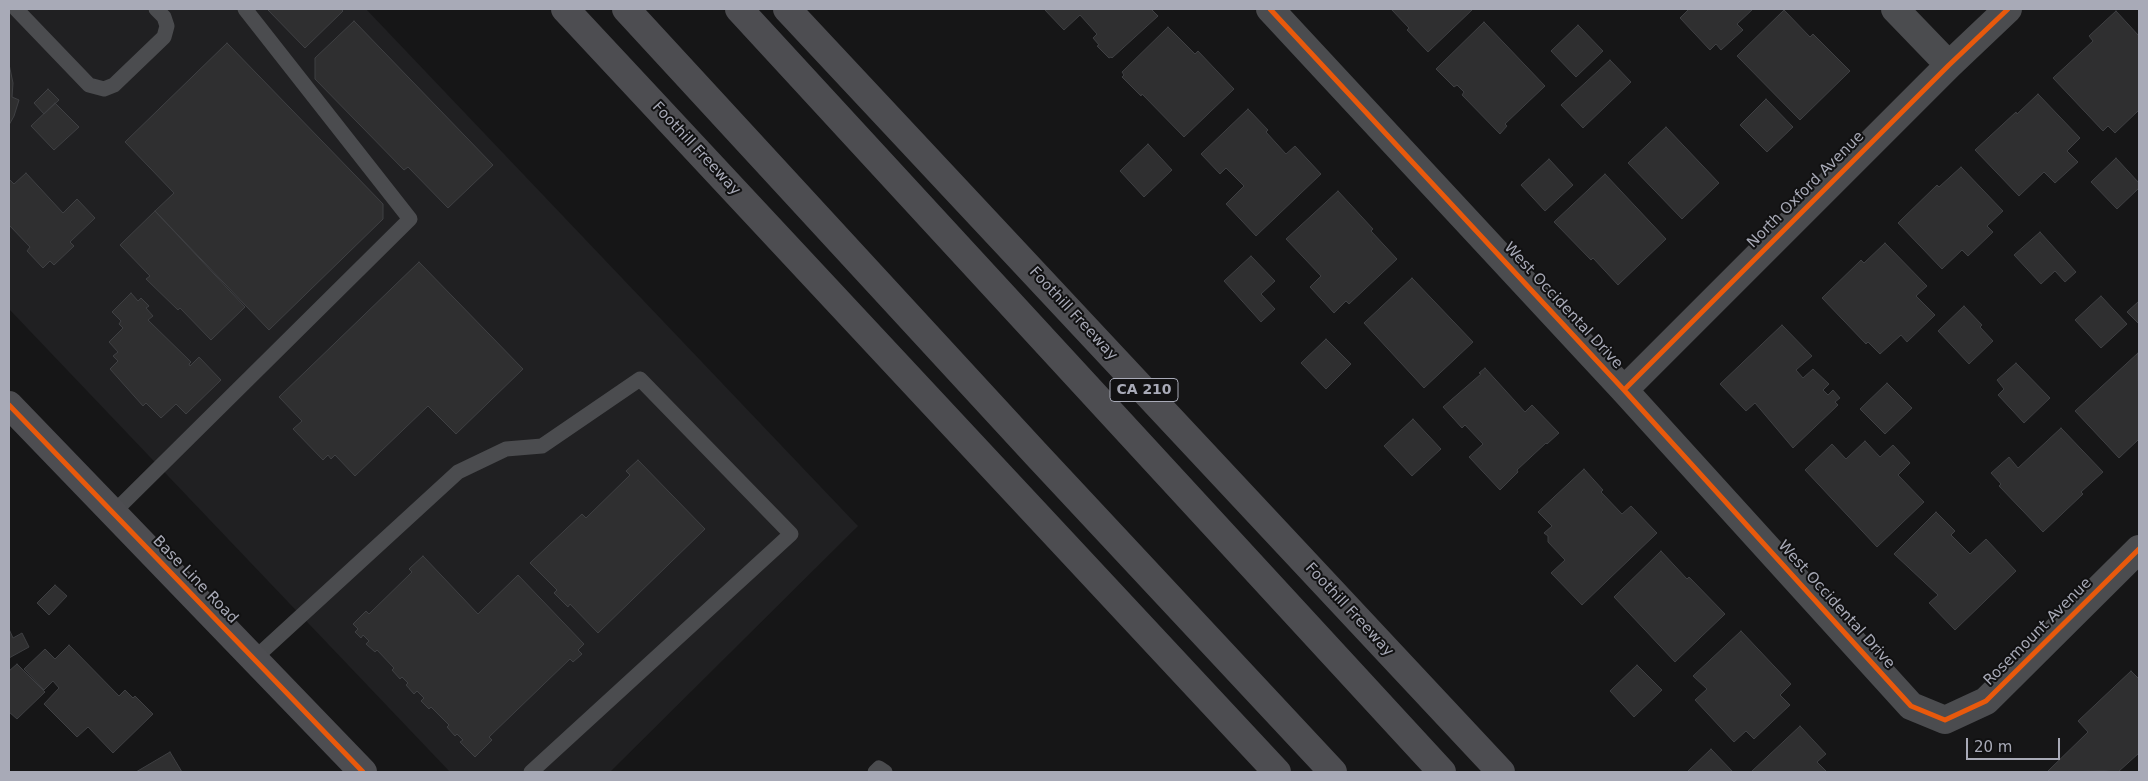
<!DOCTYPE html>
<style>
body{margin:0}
#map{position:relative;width:2148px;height:781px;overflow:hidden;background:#161617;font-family:"DejaVu Sans",sans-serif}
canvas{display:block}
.frame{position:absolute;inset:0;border:10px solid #a8aab7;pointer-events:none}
.scale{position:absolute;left:1966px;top:738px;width:94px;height:22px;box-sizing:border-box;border:2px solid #a8aab7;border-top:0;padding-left:6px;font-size:15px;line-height:18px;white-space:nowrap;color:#a8aab7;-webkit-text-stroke:4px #111112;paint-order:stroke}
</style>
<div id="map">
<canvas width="2148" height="781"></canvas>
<div class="frame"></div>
<div class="scale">20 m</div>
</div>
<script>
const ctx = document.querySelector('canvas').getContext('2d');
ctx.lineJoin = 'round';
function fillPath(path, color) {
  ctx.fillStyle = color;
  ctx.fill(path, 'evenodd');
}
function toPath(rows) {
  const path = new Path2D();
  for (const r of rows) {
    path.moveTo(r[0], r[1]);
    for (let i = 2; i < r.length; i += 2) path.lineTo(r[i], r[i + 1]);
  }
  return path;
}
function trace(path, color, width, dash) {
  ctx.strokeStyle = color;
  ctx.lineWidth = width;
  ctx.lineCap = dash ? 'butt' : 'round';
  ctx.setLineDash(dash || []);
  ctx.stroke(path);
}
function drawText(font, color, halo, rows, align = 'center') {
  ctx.font = font + ' "DejaVu Sans",sans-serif';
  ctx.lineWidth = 4;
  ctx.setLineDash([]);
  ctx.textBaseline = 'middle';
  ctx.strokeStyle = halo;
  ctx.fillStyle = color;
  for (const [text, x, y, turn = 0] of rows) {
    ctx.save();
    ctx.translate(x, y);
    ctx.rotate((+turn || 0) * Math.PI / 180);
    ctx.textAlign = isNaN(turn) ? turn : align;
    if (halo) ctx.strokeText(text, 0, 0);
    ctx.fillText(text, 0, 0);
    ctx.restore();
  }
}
fillPath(toPath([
 [9,9,366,9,858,526,610,772,450,772,9,309]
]), '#202022');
const building = toPath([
 [267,9,341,9,343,11,305,48,267,9],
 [1044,9,1151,9,1158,16,1112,58,1111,57,1109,58,1097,46,1099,45,1093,38,1097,34,1080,15,1064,30,1044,9],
 [1391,9,1473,9,1428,52,1407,30,1409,28,1391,9],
 [1689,9,1753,9,1737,24,1743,30,1721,50,1716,44,1710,50,1680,18,1689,9],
 [1784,10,1810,37,1813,34,1850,71,1800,120,1737,56,1784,10],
 [2116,11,2139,36,2139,110,2115,133,2108,126,2103,131,2053,78,2093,41,2089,36,2116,11],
 [354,21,493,165,448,208,408,167,404,170,315,79,315,58,354,21],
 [1484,22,1545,86,1505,124,1507,126,1500,134,1462,95,1464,92,1457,85,1454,87,1436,69,1484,22],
 [1578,25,1603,51,1576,77,1551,51,1578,25],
 [1168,27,1195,54,1198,51,1234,89,1184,137,1142,94,1141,96,1122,77,1124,75,1122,72,1168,27],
 [227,43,383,204,383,219,269,330,155,211,174,193,125,142,227,43],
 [1610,60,1631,82,1583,128,1561,105,1610,60],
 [9,64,13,83,12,97,19,100,14,116,9,125,9,64],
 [48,89,59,100,44,114,34,103,48,89],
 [2038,94,2080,138,2067,151,2078,162,2055,183,2044,172,2019,196,1975,150,2016,112,2017,114,2038,94],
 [1766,99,1793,127,1767,152,1740,125,1766,99],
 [55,103,79,127,54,150,31,126,55,103],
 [1248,109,1268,130,1266,132,1286,154,1295,146,1321,174,1256,236,1226,204,1244,186,1226,168,1220,174,1201,154,1248,109],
 [1666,127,1719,183,1682,219,1628,163,1666,127],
 [1148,144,1172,170,1144,197,1120,171,1148,144],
 [2116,158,2139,183,2139,188,2117,209,2091,182,2116,158],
 [1549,159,1573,185,1545,211,1521,185,1549,159],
 [1961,167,2003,211,1987,226,1993,232,1968,256,1962,250,1942,269,1898,223,1937,185,1939,187,1961,167],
 [26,173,63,213,77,199,95,218,70,242,74,246,54,265,50,261,43,268,27,251,30,247,9,225,9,179,14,184,26,173],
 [1605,174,1666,239,1618,285,1593,258,1591,260,1554,222,1605,174],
 [1338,191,1373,229,1371,231,1397,259,1349,304,1346,301,1334,313,1310,287,1321,276,1286,239,1338,191],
 [155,211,245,307,211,340,180,308,178,310,146,279,150,276,120,245,155,211],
 [2040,232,2076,272,2065,282,2055,271,2041,284,2014,255,2040,232],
 [1885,243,1927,286,1916,296,1935,315,1907,342,1901,335,1880,354,1868,342,1866,344,1822,298,1861,260,1864,263,1885,243],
 [1251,256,1275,281,1261,294,1275,309,1261,322,1224,281,1251,256],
 [419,262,523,369,456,434,428,406,355,476,335,455,331,459,328,455,323,460,293,429,302,421,279,397,419,262],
 [1412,278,1473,342,1424,388,1364,323,1412,278],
 [131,293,138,301,141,298,149,306,146,308,153,316,148,320,191,362,189,364,190,366,199,357,221,380,186,414,176,404,161,418,146,403,143,406,110,369,118,361,113,356,118,352,109,342,123,328,119,324,121,321,112,312,131,293],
 [2101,296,2127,324,2101,348,2075,320,2101,296],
 [2139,301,2139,324,2127,312,2139,301],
 [1964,306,1982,325,1980,327,1993,341,1969,364,1938,331,1964,306],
 [1782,325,1812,356,1796,370,1803,378,1813,369,1829,384,1823,390,1828,395,1833,390,1840,398,1835,402,1838,405,1793,448,1755,403,1746,411,1720,384,1782,325],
 [1326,339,1351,364,1326,389,1301,363,1326,339],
 [2138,353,2139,439,2119,458,2075,411,2138,353],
 [2016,363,2050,398,2024,423,1998,395,2004,389,1997,380,2016,363],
 [1485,368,1525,412,1532,405,1559,433,1547,444,1546,443,1517,470,1518,472,1500,490,1469,457,1483,444,1465,425,1462,428,1443,407,1481,374,1479,373,1485,368],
 [1887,383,1912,408,1885,434,1860,409,1887,383],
 [1413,419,1441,449,1412,476,1384,446,1413,419],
 [2061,428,2103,472,2081,492,2083,494,2043,532,1999,486,2001,484,1991,473,2009,457,2018,468,2061,428],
 [1865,441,1880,457,1893,445,1910,463,1898,475,1924,502,1877,547,1805,470,1832,444,1846,459,1865,441],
 [638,460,705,529,598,633,570,604,568,607,554,593,557,590,530,563,582,514,586,518,630,475,626,471,638,460],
 [1584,469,1603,490,1601,492,1622,514,1631,506,1657,533,1582,605,1551,573,1565,560,1548,542,1548,536,1544,533,1552,526,1538,512,1584,469],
 [1936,512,1955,531,1951,535,1970,554,1986,539,2016,571,1955,630,1929,603,1938,595,1894,554,1936,512],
 [1661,551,1687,579,1689,577,1725,614,1675,662,1614,597,1661,551],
 [423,556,478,614,518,575,584,644,578,650,582,654,573,662,570,659,489,737,492,740,475,757,460,742,463,740,457,734,455,736,447,727,449,725,431,707,429,709,421,701,424,698,417,691,414,694,406,685,408,683,402,677,400,679,392,670,394,668,377,650,375,652,366,644,369,641,363,635,361,638,355,632,358,629,353,624,366,611,369,614,412,572,409,569,423,556],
 [55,585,67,596,49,615,37,603,55,585],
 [9,629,13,638,22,633,29,647,9,658,9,629],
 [1741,631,1791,684,1780,695,1790,705,1754,739,1746,731,1734,742,1695,700,1707,689,1693,676,1741,631],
 [69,645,119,696,125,690,133,698,135,696,153,714,113,753,88,727,77,737,44,704,59,688,53,681,44,690,24,669,45,649,55,659,69,645],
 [17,664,45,692,17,719,9,712,9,671,17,664],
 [1637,665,1662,690,1634,717,1610,691,1637,665],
 [2131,671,2139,679,2139,753,2118,772,2104,771,2050,772,2048,771,2088,732,2078,721,2131,671],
 [1800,726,1826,754,1817,762,1827,772,1751,772,1800,726],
 [1711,749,1733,772,1687,772,1711,749],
 [170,752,182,772,136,772,170,752]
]);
fillPath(building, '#2f2f30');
trace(building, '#3f4043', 1);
trace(toPath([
 [16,9,89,85,104,89,114,85,164,37,167,26,164,17,156,9],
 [113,513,410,219,245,9],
 [254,659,458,472,506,449,542,446,640,379,791,534,531,772],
 [875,772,879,768,885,772]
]), '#4b4c4f', 15);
trace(toPath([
 [1270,9,1624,390,1911,706,1945,720,1986,701,2139,549],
 [1895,9,1949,65],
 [1624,390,1949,65,2008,9]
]), '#4b4c4f', 28);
trace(toPath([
 [9,405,363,772]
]), '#4d4d51', 28);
trace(toPath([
 [565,9,1277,772],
 [626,9,1036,454,1333,772],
 [739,9,1442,772],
 [787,9,1501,772]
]), '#4d4d51', 28);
trace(toPath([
 [1270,9,1624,390,1911,706,1945,720,1986,701,2139,549],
 [1624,390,1949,65,2008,9],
 [9,405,363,772]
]), '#e8590c', 5);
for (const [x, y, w] of [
 [1144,390,68]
]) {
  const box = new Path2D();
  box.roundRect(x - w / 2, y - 11.5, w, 23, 4);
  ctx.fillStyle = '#111112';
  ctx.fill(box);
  trace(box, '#a8aab7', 1);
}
drawText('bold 14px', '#a8aab7', null, [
 ["CA 210",1144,390]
]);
drawText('15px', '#a8aab7', '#111112', [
 ["Foothill Freeway",696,149,47],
 ["North Oxford Avenue",1806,190,-45],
 ["West Occidental Drive",1563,306,47],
 ["Foothill Freeway",1073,314,47],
 ["Base Line Road",195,580,46],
 ["West Occidental Drive",1836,605,48],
 ["Foothill Freeway",1349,610,47],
 ["Rosemount Avenue",2038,632,-45]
]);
</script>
